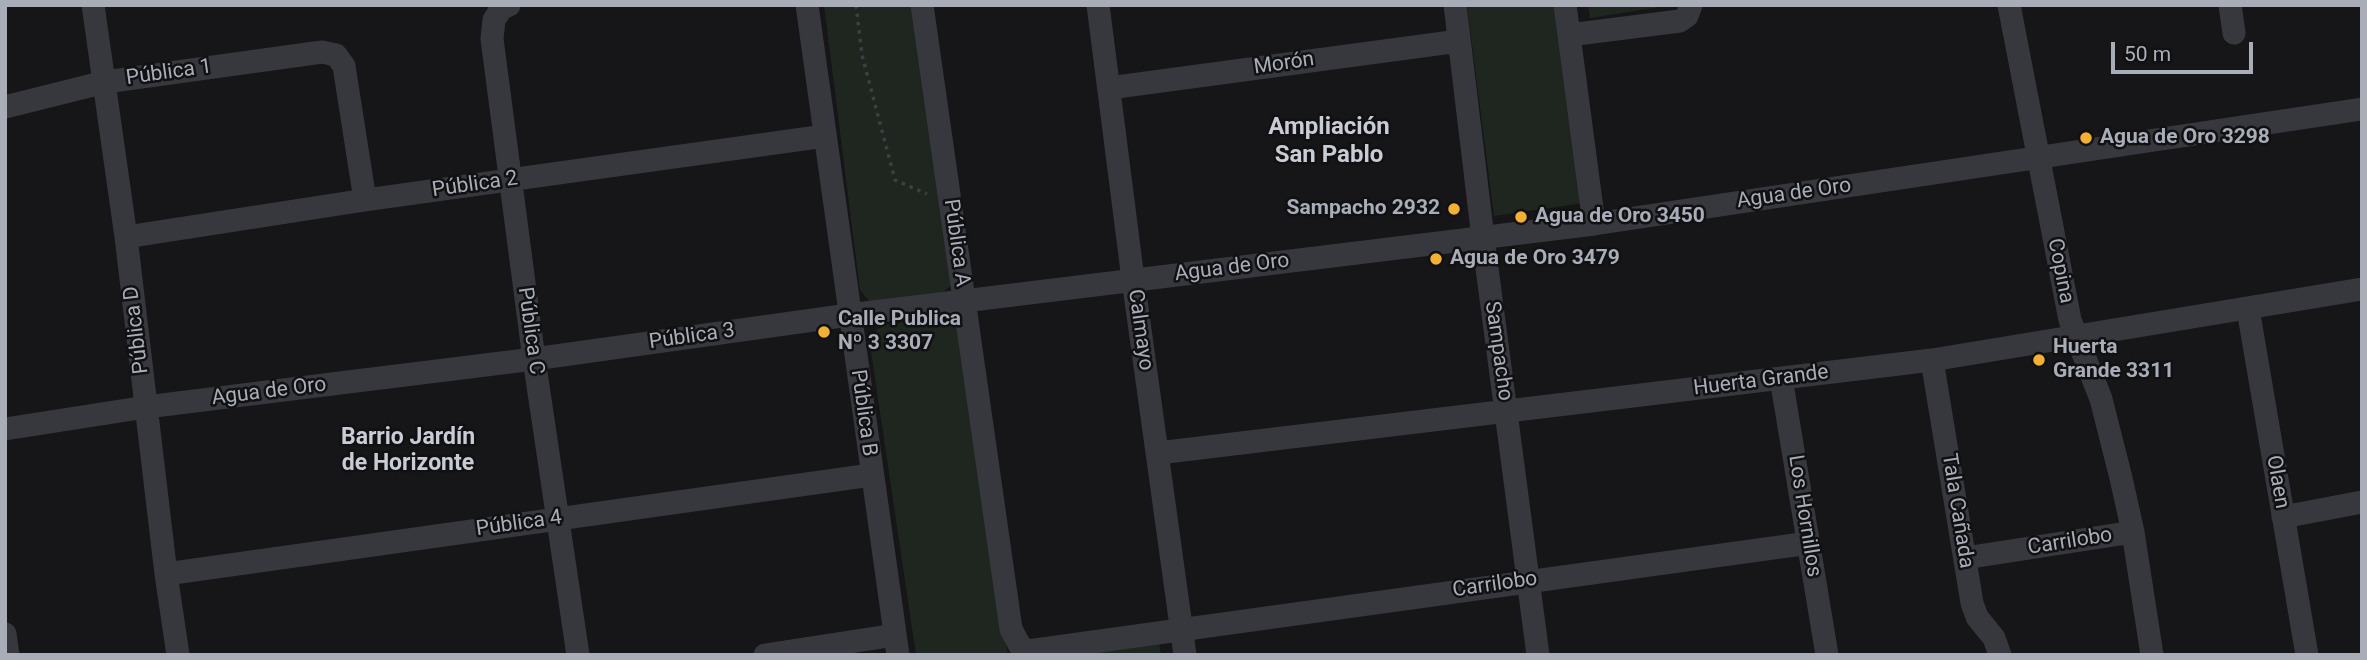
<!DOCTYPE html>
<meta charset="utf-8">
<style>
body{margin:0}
#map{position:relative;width:2367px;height:660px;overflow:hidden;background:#161618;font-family:Roboto,sans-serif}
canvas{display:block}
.frame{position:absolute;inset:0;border:7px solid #a8adb8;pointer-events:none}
.scale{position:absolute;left:2111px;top:42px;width:142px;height:32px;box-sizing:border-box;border:4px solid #a8adb8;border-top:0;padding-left:9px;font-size:21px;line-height:24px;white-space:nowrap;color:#a8adb8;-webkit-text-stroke:5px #111113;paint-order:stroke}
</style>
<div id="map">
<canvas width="2367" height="660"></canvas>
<div class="frame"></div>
<div class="scale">50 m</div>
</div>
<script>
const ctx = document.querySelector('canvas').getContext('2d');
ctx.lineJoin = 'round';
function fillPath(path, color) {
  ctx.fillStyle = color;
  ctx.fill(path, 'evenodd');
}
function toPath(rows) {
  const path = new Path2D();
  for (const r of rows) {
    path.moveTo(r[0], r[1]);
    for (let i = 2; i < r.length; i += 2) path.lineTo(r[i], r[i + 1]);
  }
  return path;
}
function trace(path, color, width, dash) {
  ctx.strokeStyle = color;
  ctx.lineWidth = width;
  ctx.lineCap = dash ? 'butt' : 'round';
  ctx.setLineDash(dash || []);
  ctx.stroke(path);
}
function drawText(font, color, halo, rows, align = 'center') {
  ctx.font = font + ' Roboto,sans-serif';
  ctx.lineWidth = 5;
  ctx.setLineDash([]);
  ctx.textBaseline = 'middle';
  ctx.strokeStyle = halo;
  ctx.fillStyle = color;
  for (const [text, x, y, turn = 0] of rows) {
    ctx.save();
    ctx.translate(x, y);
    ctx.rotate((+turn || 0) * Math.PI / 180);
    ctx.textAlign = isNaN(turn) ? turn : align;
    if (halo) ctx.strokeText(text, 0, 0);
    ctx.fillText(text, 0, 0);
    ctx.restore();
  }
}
fillPath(toPath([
 [824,5,922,5,954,283,943,292,870,302,860,290],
 [1467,5,1564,5,1590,202,1494,216],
 [1588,5,1672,5,1590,18],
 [940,316,958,327,1008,655,916,655,869,338,882,325],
 [1159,643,1161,655,1079,655]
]), '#1e261f');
trace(toPath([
 [856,5,862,55,895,180,927,194]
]), '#3d3f44', 3.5, [3.5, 5]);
trace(toPath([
 [93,5,126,237,166,574,178,655],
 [509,5,501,9,494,20,492,39,534,359,578,655],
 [807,5,898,655],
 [922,5,1011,629,1020,646,1028,651,1809,543],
 [1098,5,1133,279,1185,655],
 [1455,5,1483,238,1538,655],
 [1565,5,1594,224],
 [2009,5,2070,320,2101,399,2121,478,2133,532,2152,655],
 [2230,5,2234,33],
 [1569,35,1680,21,1687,16,1691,5],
 [1109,88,1459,41],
 [5,107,105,82,322,52,336,55,344,66,365,200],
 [126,237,365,200,825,136],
 [2248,309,2307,655],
 [1932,360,1972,603,1977,617,1994,638,2000,655],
 [1781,378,1827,655],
 [5,429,146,407,534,359,849,315,1594,224,2362,109],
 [1158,453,1932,360,2362,289],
 [2283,517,2362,502],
 [1965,558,2133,532],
 [166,574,871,475],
 [5,634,8,655],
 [765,655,895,635]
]), '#37383d', 23);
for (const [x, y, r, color] of [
 [2086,138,7,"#f2b134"],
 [1454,209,7,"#f2b134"],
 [1521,217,7,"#f2b134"],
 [1436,259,7,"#f2b134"],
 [824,332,7,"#f2b134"],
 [2039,360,7,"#f2b134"]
]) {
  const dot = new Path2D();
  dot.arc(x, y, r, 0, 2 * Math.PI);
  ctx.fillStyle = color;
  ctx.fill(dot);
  trace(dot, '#111113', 2.5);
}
drawText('21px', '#a8adb8', '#111113', [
 ["Morón",1284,64,-8],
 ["Pública 1",169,73,-8],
 ["Pública 2",475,185,-8],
 ["Agua de Oro",1794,194,-8],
 ["Pública A",956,243,82],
 ["Agua de Oro",1232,268,-7],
 ["Copina",2060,271,79],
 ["Pública D",137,330,-97],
 ["Calmayo",1140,330,82],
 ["Pública C",530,331,82],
 ["Pública 3",692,337,-8],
 ["Sampacho",1498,351,82],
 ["Huerta Grande",1761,381,-7],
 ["Agua de Oro",269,392,-7],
 ["Pública B",863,413,82],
 ["Olaen",2277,482,80],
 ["Tala Cañada",1957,511,81],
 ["Los Hornillos",1804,516,81],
 ["Pública 4",519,524,-8],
 ["Carrilobo",2070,542,-9],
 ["Carrilobo",1495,585,-8]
]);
drawText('bold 21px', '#a8adb8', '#111113', [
 ["Agua de Oro 3298",2100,138],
 ["Sampacho 2932",1440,209,"right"],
 ["Agua de Oro 3450",1535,217],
 ["Agua de Oro 3479",1450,259],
 ["Calle Publica",838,320],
 ["Nº 3 3307",838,344],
 ["Huerta",2053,348],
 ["Grande 3311",2053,372]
], 'left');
drawText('bold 23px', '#c9ccd4', '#111113', [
 ["Barrio Jardín",408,438],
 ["de Horizonte",408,464]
]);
drawText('bold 24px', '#c9ccd4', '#111113', [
 ["Ampliación",1329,128],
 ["San Pablo",1329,156]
]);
</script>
